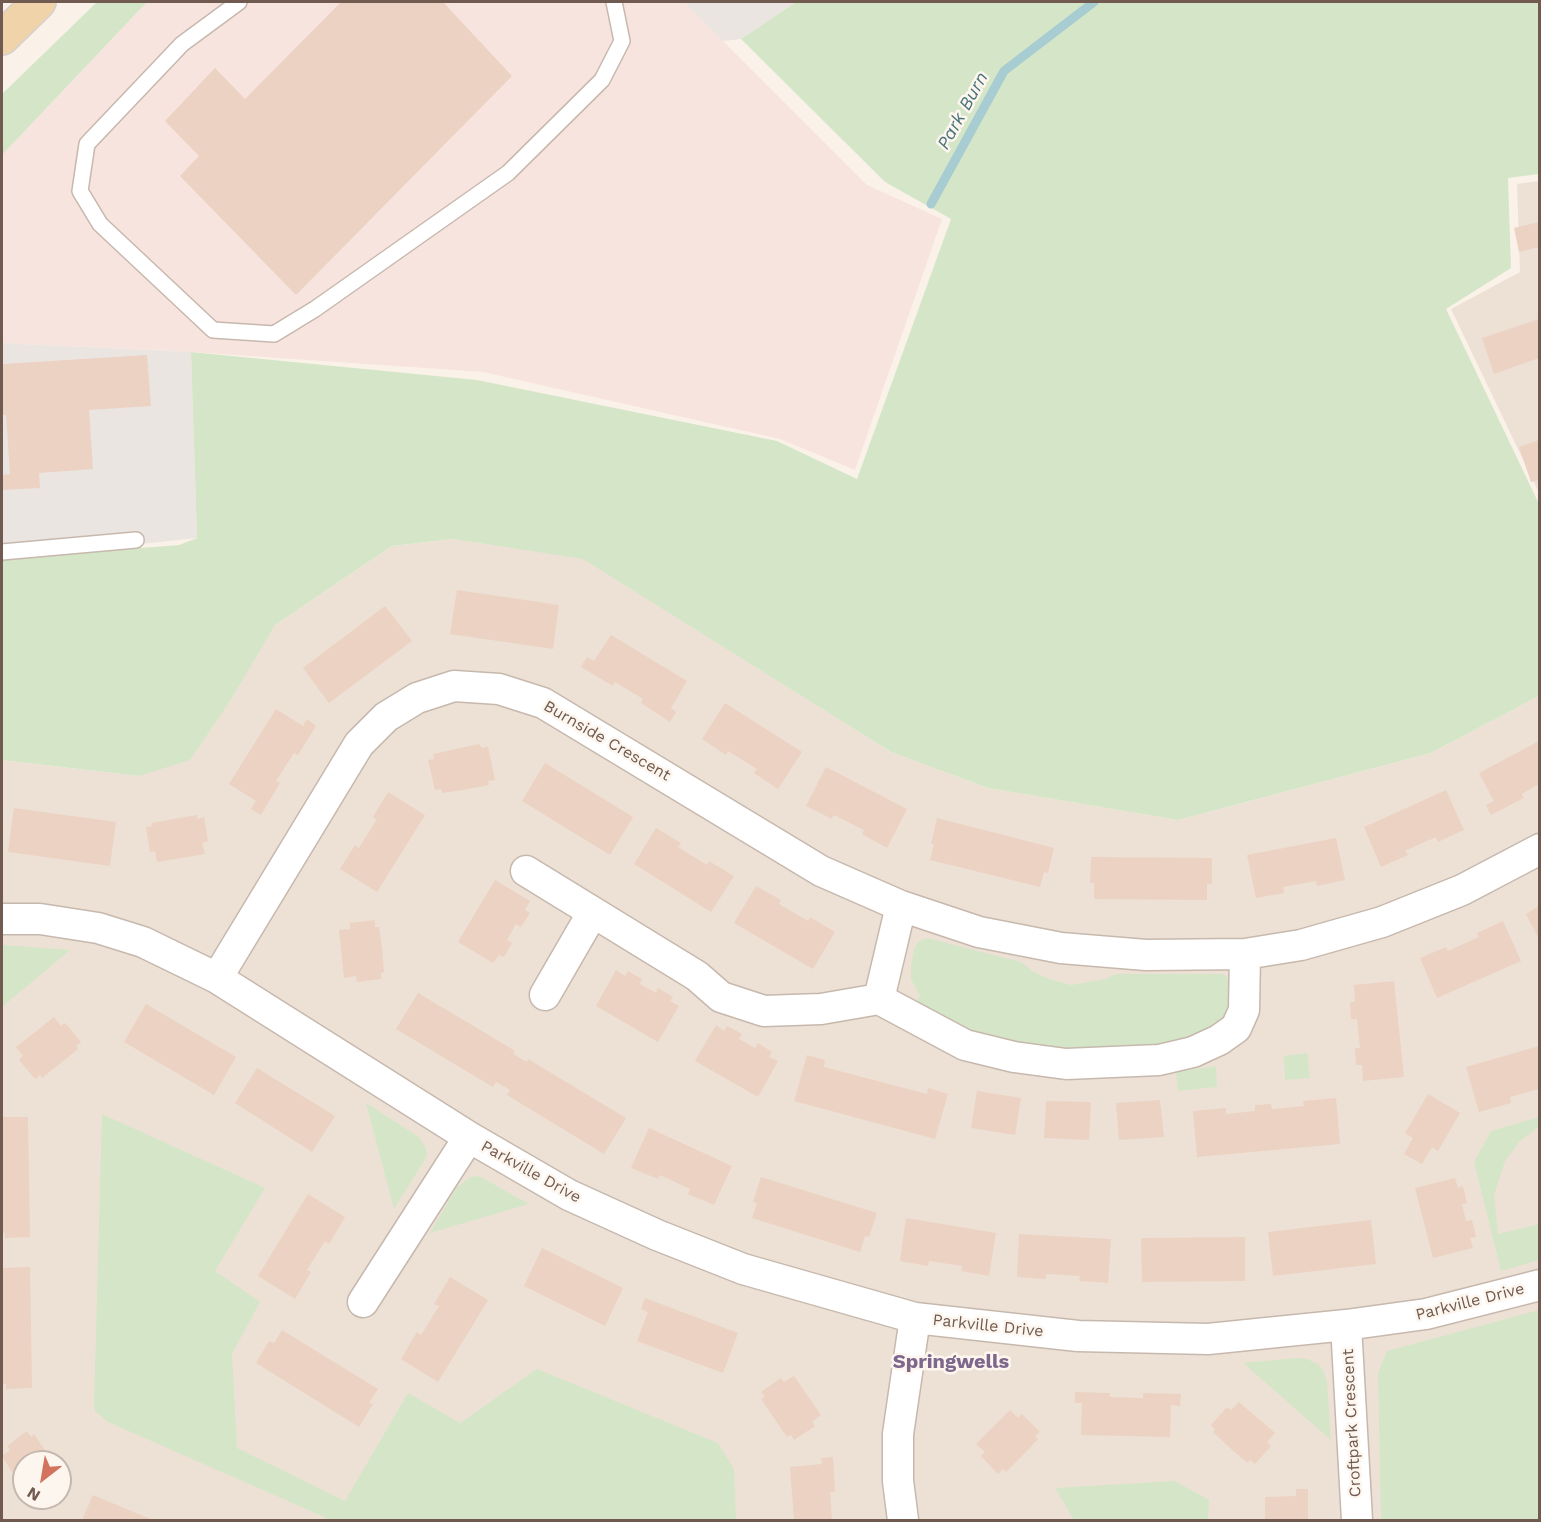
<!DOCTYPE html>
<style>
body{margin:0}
#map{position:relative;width:1541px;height:1522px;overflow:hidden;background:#faf2e8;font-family:"Work Sans",sans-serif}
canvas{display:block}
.frame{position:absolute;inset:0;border:3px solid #715a4f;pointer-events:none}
.north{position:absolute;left:12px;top:1450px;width:60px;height:60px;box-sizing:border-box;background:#fdf6ee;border:2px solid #c5b8ae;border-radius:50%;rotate:211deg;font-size:16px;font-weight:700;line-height:24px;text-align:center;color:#715a4f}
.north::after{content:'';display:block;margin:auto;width:21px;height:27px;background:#d4735d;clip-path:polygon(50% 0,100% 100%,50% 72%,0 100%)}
</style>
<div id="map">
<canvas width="1541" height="1522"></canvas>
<div class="frame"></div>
<div class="north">N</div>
</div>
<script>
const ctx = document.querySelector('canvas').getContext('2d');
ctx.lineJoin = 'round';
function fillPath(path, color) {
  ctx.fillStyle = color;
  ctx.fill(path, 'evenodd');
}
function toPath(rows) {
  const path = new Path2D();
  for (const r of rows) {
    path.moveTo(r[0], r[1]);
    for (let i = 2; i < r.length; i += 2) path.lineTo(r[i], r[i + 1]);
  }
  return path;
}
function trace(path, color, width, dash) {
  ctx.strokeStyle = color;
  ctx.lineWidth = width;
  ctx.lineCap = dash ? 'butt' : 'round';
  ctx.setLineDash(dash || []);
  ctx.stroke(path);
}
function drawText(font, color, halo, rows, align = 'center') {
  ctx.font = font + ' "Work Sans",sans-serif';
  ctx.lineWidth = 5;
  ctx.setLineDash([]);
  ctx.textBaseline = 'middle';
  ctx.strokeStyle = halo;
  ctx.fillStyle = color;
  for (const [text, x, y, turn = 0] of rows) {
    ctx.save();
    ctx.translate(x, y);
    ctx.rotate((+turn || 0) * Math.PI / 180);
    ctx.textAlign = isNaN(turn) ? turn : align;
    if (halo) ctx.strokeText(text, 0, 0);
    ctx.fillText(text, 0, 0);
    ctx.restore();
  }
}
fillPath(toPath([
 [1539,181,1539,493,1451,309,1520,272,1517,184],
 [453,539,583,558,891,752,988,788,1178,820,1431,753,1539,696,1539,1520,2,1520,2,760,139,776,275,625,392,546],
 [24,1462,60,1462,60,1498,24,1498]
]), '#ede1d5');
fillPath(toPath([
 [147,2,684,2,867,185,942,219,855,470,780,439,483,372,191,352,2,343,2,155]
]), '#f8e4de');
fillPath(toPath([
 [684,2,796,2,741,39,723,41],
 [2,343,191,352,197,538,2,559]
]), '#ebe5e1');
fillPath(toPath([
 [97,2,147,2,2,155,2,94],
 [796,2,1539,2,1539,174,1508,178,1511,268,1446,309,1539,504,1539,696,1431,753,1178,820,988,788,891,752,583,559,453,539,392,546,275,625,230,701,190,760,139,776,2,760,2,559,179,545,197,538,191,352,477,380,777,441,857,479,951,219,885,182,741,39],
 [927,938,1021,962,1034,972,1049,979,1071,985,1105,979,1116,974,1224,974,1230,981,1234,1002,1223,1020,1186,1043,1084,1051,1037,1048,956,1031,915,1002,920,996,911,979,911,965,914,949,918,942],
 [2,946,4,945,70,950,2,1007],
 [1307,1053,1310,1078,1285,1080,1284,1056],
 [1216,1066,1217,1087,1178,1091,1176,1072],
 [366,1103,419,1137,426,1148,427,1155,424,1161,394,1209],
 [102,1114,265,1188,215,1271,260,1302,232,1354,237,1448,345,1501,408,1393,460,1423,537,1369,718,1443,734,1469,736,1520,331,1520,108,1422,95,1411,94,1404],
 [1539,1117,1539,1126,1519,1142,1505,1161,1494,1195,1498,1234,1539,1224,1539,1260,1501,1271,1474,1162,1491,1131],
 [479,1176,529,1204,430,1233,457,1187,471,1177],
 [1539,1310,1539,1520,1381,1520,1378,1373,1387,1351],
 [1297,1358,1307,1359,1318,1364,1324,1372,1327,1382,1331,1440,1243,1363],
 [1175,1481,1209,1500,1208,1520,1074,1520,1055,1488]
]), '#d5e6c8');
trace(toPath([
 [931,204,1004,71,1094,2]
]), '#a7ccd1', 9);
fillPath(toPath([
 [341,2,443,2,512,76,296,295,180,176,199,156,165,121,215,68,245,99],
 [1539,222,1539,247,1519,252,1514,228],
 [1539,319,1539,358,1494,374,1482,338],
 [147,355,151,406,89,410,93,469,39,473,40,488,2,490,2,475,10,474,6,415,2,415,2,364],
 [1539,440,1539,480,1531,482,1519,447],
 [457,590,559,605,553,649,450,634],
 [385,606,412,641,329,703,303,668],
 [611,635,687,681,671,708,676,712,670,722,641,703,643,699,615,682,613,686,581,667,587,657,594,661],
 [725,703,802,752,778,789,754,773,757,769,728,751,726,755,702,739],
 [276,709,303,726,307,719,316,726,298,755,294,753,276,781,280,783,261,815,251,809,256,801,229,784],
 [1539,741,1539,784,1522,794,1524,798,1491,815,1486,805,1494,801,1479,773],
 [479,744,482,748,488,747,495,780,488,781,489,785,463,790,442,793,441,789,435,790,428,760,434,759,433,754],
 [545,763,633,817,610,855,522,801],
 [826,767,907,809,887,848,862,834,864,830,834,815,832,819,806,806],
 [1446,790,1464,830,1438,842,1436,837,1405,851,1408,855,1381,867,1364,827],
 [388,792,425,815,377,892,340,869,355,845,359,848,377,819,373,817],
 [14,808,116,822,110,866,8,852],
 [197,815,197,819,204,817,208,841,202,843,205,854,157,862,155,851,150,852,146,827,152,826,151,823],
 [937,818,1054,848,1048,873,1044,872,1040,887,930,860,934,844,931,844],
 [656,828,681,843,678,847,707,865,709,861,734,876,711,912,634,864],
 [1336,838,1345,880,1317,886,1316,881,1283,887,1284,893,1256,898,1247,855],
 [1091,857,1212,858,1212,884,1207,884,1207,900,1094,899,1094,883,1090,883],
 [495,880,530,901,525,910,530,913,521,927,516,924,507,940,512,943,504,957,499,955,493,963,458,942],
 [756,886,781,900,779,904,808,921,810,917,835,932,813,969,734,923],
 [1539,906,1539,939,1526,914],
 [375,920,375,927,379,927,382,949,384,972,381,973,381,979,357,982,356,976,344,978,339,930,350,929,350,923],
 [1503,921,1521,961,1437,998,1420,958,1446,947,1448,951,1479,937,1477,933],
 [616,970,625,976,628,971,642,979,640,984,656,993,658,988,673,997,670,1001,679,1006,658,1042,596,1006],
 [1394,981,1404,1077,1363,1081,1362,1065,1356,1065,1355,1048,1360,1048,1357,1019,1351,1019,1350,1002,1355,1002,1354,985],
 [418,993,497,1040,515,1051,513,1054,527,1062,528,1059,626,1118,604,1154,507,1095,510,1090,496,1082,493,1087,396,1029],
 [146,1004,236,1057,214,1095,124,1042],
 [54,1017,61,1026,65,1023,81,1042,76,1046,78,1049,42,1078,40,1075,35,1079,19,1060,23,1056,16,1047],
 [716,1025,724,1031,727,1026,735,1030,742,1034,739,1039,755,1048,758,1043,772,1052,769,1057,778,1061,758,1097,695,1061],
 [1539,1046,1539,1089,1510,1097,1511,1103,1479,1112,1466,1067],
 [807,1055,825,1060,824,1067,927,1094,928,1088,948,1094,935,1139,794,1101],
 [257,1068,335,1116,312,1152,235,1103],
 [977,1091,1021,1098,1015,1135,971,1128],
 [1428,1094,1460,1113,1438,1151,1432,1147,1422,1164,1404,1154,1413,1138,1405,1133],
 [1336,1098,1340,1144,1197,1157,1193,1111,1226,1108,1226,1114,1255,1111,1255,1105,1271,1104,1272,1109,1304,1106,1303,1101],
 [1160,1100,1164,1137,1119,1140,1116,1103],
 [1046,1101,1091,1102,1089,1140,1044,1138],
 [2,1117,28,1117,30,1237,5,1238,5,1233,2,1233],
 [649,1128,732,1166,714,1205,688,1194,690,1189,660,1175,658,1179,631,1168],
 [761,1177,877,1213,869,1237,865,1236,860,1252,752,1218,757,1203,753,1202],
 [1455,1178,1458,1188,1463,1186,1465,1195,1467,1203,1462,1204,1466,1221,1472,1220,1476,1237,1470,1238,1473,1248,1433,1258,1415,1188],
 [308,1194,345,1217,329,1244,325,1241,307,1270,311,1272,295,1299,258,1276],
 [906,1218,996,1233,989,1276,961,1271,962,1266,929,1261,928,1266,900,1261],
 [1371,1220,1376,1264,1273,1276,1268,1232],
 [1019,1234,1111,1239,1108,1283,1079,1281,1080,1276,1046,1274,1046,1279,1017,1277],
 [1245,1237,1245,1281,1142,1282,1141,1238],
 [542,1248,623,1288,605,1326,524,1286],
 [30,1267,32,1388,6,1389,6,1384,2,1384,2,1272,3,1272,3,1268],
 [450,1277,488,1300,438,1382,401,1359,417,1332,421,1335,439,1306,434,1304],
 [645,1298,738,1333,723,1373,637,1341,648,1312,641,1309],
 [282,1330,378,1389,369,1403,373,1404,359,1427,256,1363,269,1341,274,1343],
 [794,1376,821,1415,812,1422,815,1426,794,1440,791,1435,787,1437,761,1399,765,1397,761,1392,781,1378,784,1382],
 [1075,1392,1110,1393,1110,1397,1143,1398,1143,1393,1181,1394,1180,1406,1171,1405,1170,1437,1081,1435,1082,1403,1075,1403],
 [1239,1402,1275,1433,1267,1442,1271,1446,1255,1464,1250,1460,1248,1463,1230,1448,1213,1432,1215,1430,1211,1425,1227,1407,1231,1410],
 [1010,1410,1018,1418,1022,1414,1040,1432,1035,1436,1038,1439,1022,1456,1006,1472,1003,1469,998,1474,981,1456,985,1452,976,1444],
 [27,1431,31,1437,34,1434,53,1462,24,1462,24,1491,2,1456,10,1450,7,1446],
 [833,1457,835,1492,830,1492,832,1520,794,1520,790,1467,822,1464,821,1458],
 [1296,1489,1308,1489,1308,1520,1265,1520,1265,1497,1296,1496],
 [93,1495,153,1520,82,1520]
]), '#ecd2c3');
const service = toPath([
 [239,2,182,44,87,144,80,191,100,224,213,330,274,334,315,309,508,173,602,80,622,41,614,2],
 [2,552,136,540]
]);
const minor = toPath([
 [526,871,697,976,721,997,764,1011,821,1009,879,999,901,906],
 [2,919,40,919,98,928,143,942,217,978,469,1137,569,1195,657,1235,743,1269,915,1318,1078,1336,1208,1339,1346,1325,1426,1314,1540,1285],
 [217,978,359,744,386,717,417,698,454,686,499,689,543,703,821,871,901,906,979,932,1061,948,1146,955,1245,954,1301,945,1382,922,1462,890,1540,849],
 [545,995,593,912],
 [879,999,965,1045,1014,1057,1066,1064,1159,1060,1193,1052,1219,1040,1236,1028,1244,1010,1245,954],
 [363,1302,469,1137],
 [1346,1325,1357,1520],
 [903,1520,898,1481,898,1434,915,1318]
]);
const primary = toPath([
 [2,38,39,2]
]);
trace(service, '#c7b8ad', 18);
trace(minor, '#c7b8ad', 33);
trace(primary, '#d7d1ce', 36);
trace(service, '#fff', 15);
trace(minor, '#fff', 30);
trace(primary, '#f0d3a9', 33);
drawText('16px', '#715a4f', '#fdf6ee', [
 ["Burnside Crescent",607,741,30],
 ["Parkville Drive",531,1172,29],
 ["Parkville Drive",1470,1302,-14],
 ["Parkville Drive",988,1326,6],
 ["Croftpark Crescent",1352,1423,-93]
]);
drawText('italic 18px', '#48747b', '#fdf6ee', [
 ["Park Burn",963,111,-61]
]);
drawText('bold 20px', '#7e678c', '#fdf6ee', [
 ["Springwells",951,1362]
]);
</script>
